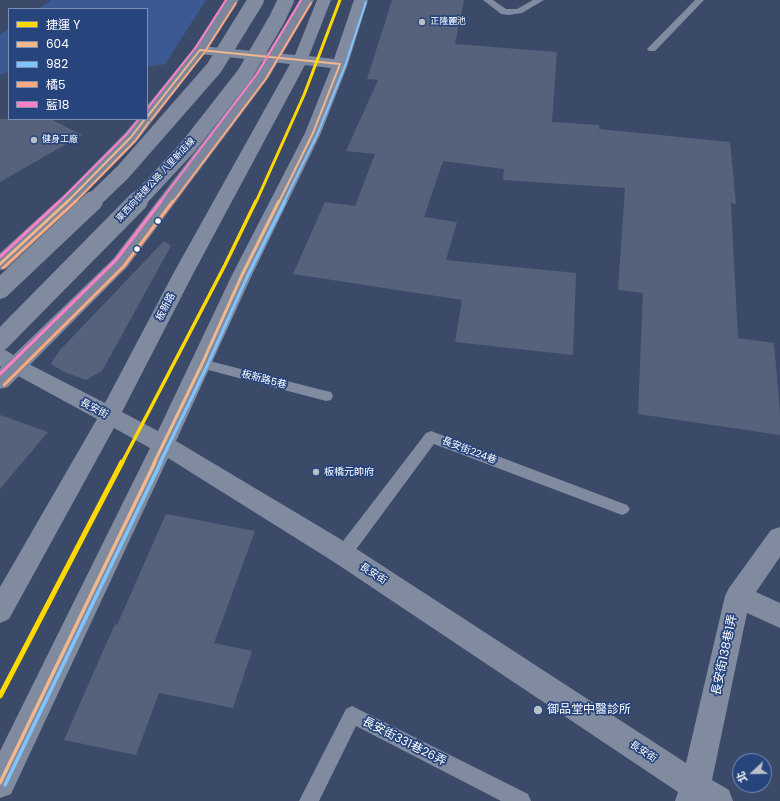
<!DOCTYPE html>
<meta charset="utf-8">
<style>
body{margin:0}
#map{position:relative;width:780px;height:801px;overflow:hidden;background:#3b4a69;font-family:Poppins,"Noto Sans TC",sans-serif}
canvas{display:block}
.legend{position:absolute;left:8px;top:8px;width:140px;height:112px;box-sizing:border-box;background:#27447d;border:1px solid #7d8fb1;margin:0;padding:5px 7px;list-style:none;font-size:12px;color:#fff}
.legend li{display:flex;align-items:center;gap:8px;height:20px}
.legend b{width:20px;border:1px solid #7d8fb1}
.north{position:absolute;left:732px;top:753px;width:40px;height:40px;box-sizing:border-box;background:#27447d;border:1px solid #7d8fb1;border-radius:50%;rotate:248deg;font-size:11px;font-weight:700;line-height:16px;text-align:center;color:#fff}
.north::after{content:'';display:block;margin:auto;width:14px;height:18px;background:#bac0ca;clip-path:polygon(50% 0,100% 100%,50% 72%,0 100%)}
</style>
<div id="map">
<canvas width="780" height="801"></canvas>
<ul class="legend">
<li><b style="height:5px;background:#ffd900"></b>捷運 Y</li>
<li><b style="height:5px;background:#f1b78d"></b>604</li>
<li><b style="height:5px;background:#80c4ff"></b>982</li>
<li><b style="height:5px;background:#ffa980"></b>橘5</li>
<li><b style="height:5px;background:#ff80c5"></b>藍18</li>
</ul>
<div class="north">北</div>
</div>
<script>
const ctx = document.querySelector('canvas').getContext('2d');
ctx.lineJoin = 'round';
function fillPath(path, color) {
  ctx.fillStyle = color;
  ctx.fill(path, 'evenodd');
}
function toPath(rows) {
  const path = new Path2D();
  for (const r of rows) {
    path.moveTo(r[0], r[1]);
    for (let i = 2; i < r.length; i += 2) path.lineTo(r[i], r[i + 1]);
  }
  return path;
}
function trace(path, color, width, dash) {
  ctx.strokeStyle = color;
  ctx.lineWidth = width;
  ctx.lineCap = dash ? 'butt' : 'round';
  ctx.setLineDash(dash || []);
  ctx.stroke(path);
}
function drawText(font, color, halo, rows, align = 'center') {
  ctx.font = font + ' Poppins,"Noto Sans TC",sans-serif';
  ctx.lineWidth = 3.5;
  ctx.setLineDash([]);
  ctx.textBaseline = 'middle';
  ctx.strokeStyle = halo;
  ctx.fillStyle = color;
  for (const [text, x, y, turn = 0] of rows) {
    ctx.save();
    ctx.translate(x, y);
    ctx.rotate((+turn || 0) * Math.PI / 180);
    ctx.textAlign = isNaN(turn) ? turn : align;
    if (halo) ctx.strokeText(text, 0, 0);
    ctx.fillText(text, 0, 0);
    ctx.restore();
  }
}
fillPath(toPath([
 [51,0,206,0,165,64,147,67,147,9,38,9],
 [9,28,9,71,0,75,0,35]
]), '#3b5a93');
fillPath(toPath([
 [392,0,464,0,455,44,557,52,552,122,599,125,599,129,730,142,736,204,731,203,738,338,774,343,780,413,780,435,638,414,643,293,618,290,625,188,503,180,504,169,443,161,424,217,457,222,446,260,576,273,573,355,455,342,462,300,293,274,325,202,355,206,375,154,346,151,378,80,367,79],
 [0,119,51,119,82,135,0,182],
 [164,241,171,246,102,371,86,380,64,372,51,364,59,351],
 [0,415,48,432,0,489],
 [166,514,255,531,214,643,252,651,233,708,159,693,136,755,64,740,115,624,117,625]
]), '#56627b');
fillPath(toPath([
 [483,0,493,0,506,9,517,9,533,0,544,0,522,13,509,15,501,14,483,0],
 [695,0,704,0,655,51,649,51,647,49,649,47,695,0],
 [202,359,326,391,331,392,333,396,331,400,326,401,197,367,195,364,197,361,202,359],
 [431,431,627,505,630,509,627,513,622,515,434,444,349,559,343,561,337,559,335,554,337,549,426,433,431,431],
 [352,706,528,794,531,801,501,801,356,726,319,801,299,801,346,709,352,706]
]), '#808ba0');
fillPath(toPath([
 [317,0,331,0,309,56,334,59,354,0,368,0,348,64,321,133,252,275,176,441,352,546,686,763,725,596,729,588,771,530,780,527,780,557,756,592,780,603,780,628,747,613,712,780,729,790,733,801,675,801,678,792,334,562,168,458,11,794,0,798,0,751,150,448,114,428,9,619,0,623,0,587,97,419,0,366,0,348,7,351,23,361,105,403,173,274,290,64,200,54,195,53,193,50,195,47,200,46,295,55,317,0],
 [305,65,331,68,305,133,232,275,158,431,122,412,193,274,305,65]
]), '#808ba0');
fillPath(toPath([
 [225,0,239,0,205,53,137,141,78,201,7,268,0,270,0,253,66,193,125,133,137,119,147,119,147,106,194,48,225,0],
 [300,0,314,0,269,77,127,267,8,387,0,389,0,368,113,259,254,75,300,0]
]), '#7c869c');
trace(toPath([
 [92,202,123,172,214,68,256,0],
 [137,202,188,147,245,74,277,19,286,0]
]), '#818ba0', 16);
trace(toPath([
 [0,289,93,201],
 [0,341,138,201]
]), '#818ba0', 20);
trace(toPath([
 [147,117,200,50,340,64,313,133,279,202],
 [67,202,131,137,145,119]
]), '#f1b78d', 2);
trace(toPath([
 [0,264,68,201],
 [154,463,202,364,242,275,279,201]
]), '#f1b78d', 3);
trace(toPath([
 [0,783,155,462]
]), '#f1b78d', 3.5);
trace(toPath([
 [284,202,317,135,345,66,366,2]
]), '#80c4ff', 2);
trace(toPath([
 [160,463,207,366,247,277,285,201]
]), '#80c4ff', 3);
trace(toPath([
 [5,785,161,462]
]), '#80c4ff', 3.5);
trace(toPath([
 [151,120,204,53,236,3],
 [75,202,135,141,149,122],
 [173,202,265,80,311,3]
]), '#ffa980', 2);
trace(toPath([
 [3,268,76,201],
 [4,385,124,266,173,201]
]), '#ffa980', 3);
trace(toPath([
 [147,109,196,47,226,0],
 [59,202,127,134,139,119],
 [160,202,257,74,301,0]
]), '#ff80c5', 2);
trace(toPath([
 [0,257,60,201],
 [0,374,116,260,161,201]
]), '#ff80c5', 3);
trace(toPath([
 [256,202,304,95,340,0]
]), '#ffd900', 3);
trace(toPath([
 [122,463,225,265,256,201]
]), '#ffd900', 3.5);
trace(toPath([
 [0,696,122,462]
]), '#ffd900', 5);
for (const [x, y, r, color] of [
 [422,22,4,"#bac0ca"],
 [34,140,4,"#bac0ca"],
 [158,221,3.5,"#fff"],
 [137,249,3.5,"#fff"],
 [316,472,4,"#bac0ca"],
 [538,710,5,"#bac0ca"]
]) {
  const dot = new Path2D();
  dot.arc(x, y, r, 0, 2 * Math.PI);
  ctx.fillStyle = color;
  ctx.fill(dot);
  trace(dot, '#27447d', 1.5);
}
drawText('9px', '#fff', '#27447d', [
 ["正隆麗池",430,22],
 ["健身工廠",42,140]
], 'left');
drawText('9px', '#fff', '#27447d', [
 ["東西向快速公路 八里新店線",156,180,-47]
]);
drawText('10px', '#fff', '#27447d', [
 ["板新路",166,307,-63],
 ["板新路5巷",264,380,15],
 ["長安街",94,409,28],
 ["長安街224巷",469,451,21],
 ["長安街",373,574,33],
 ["長安街",643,752,33]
]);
drawText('10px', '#fff', '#27447d', [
 ["板橋元帥府",324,472]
], 'left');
drawText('12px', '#fff', '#27447d', [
 ["長安街138巷1弄",725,655,-78],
 ["長安街331巷26弄",404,742,27]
]);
drawText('12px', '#fff', '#27447d', [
 ["御品堂中醫診所",547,710]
], 'left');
</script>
